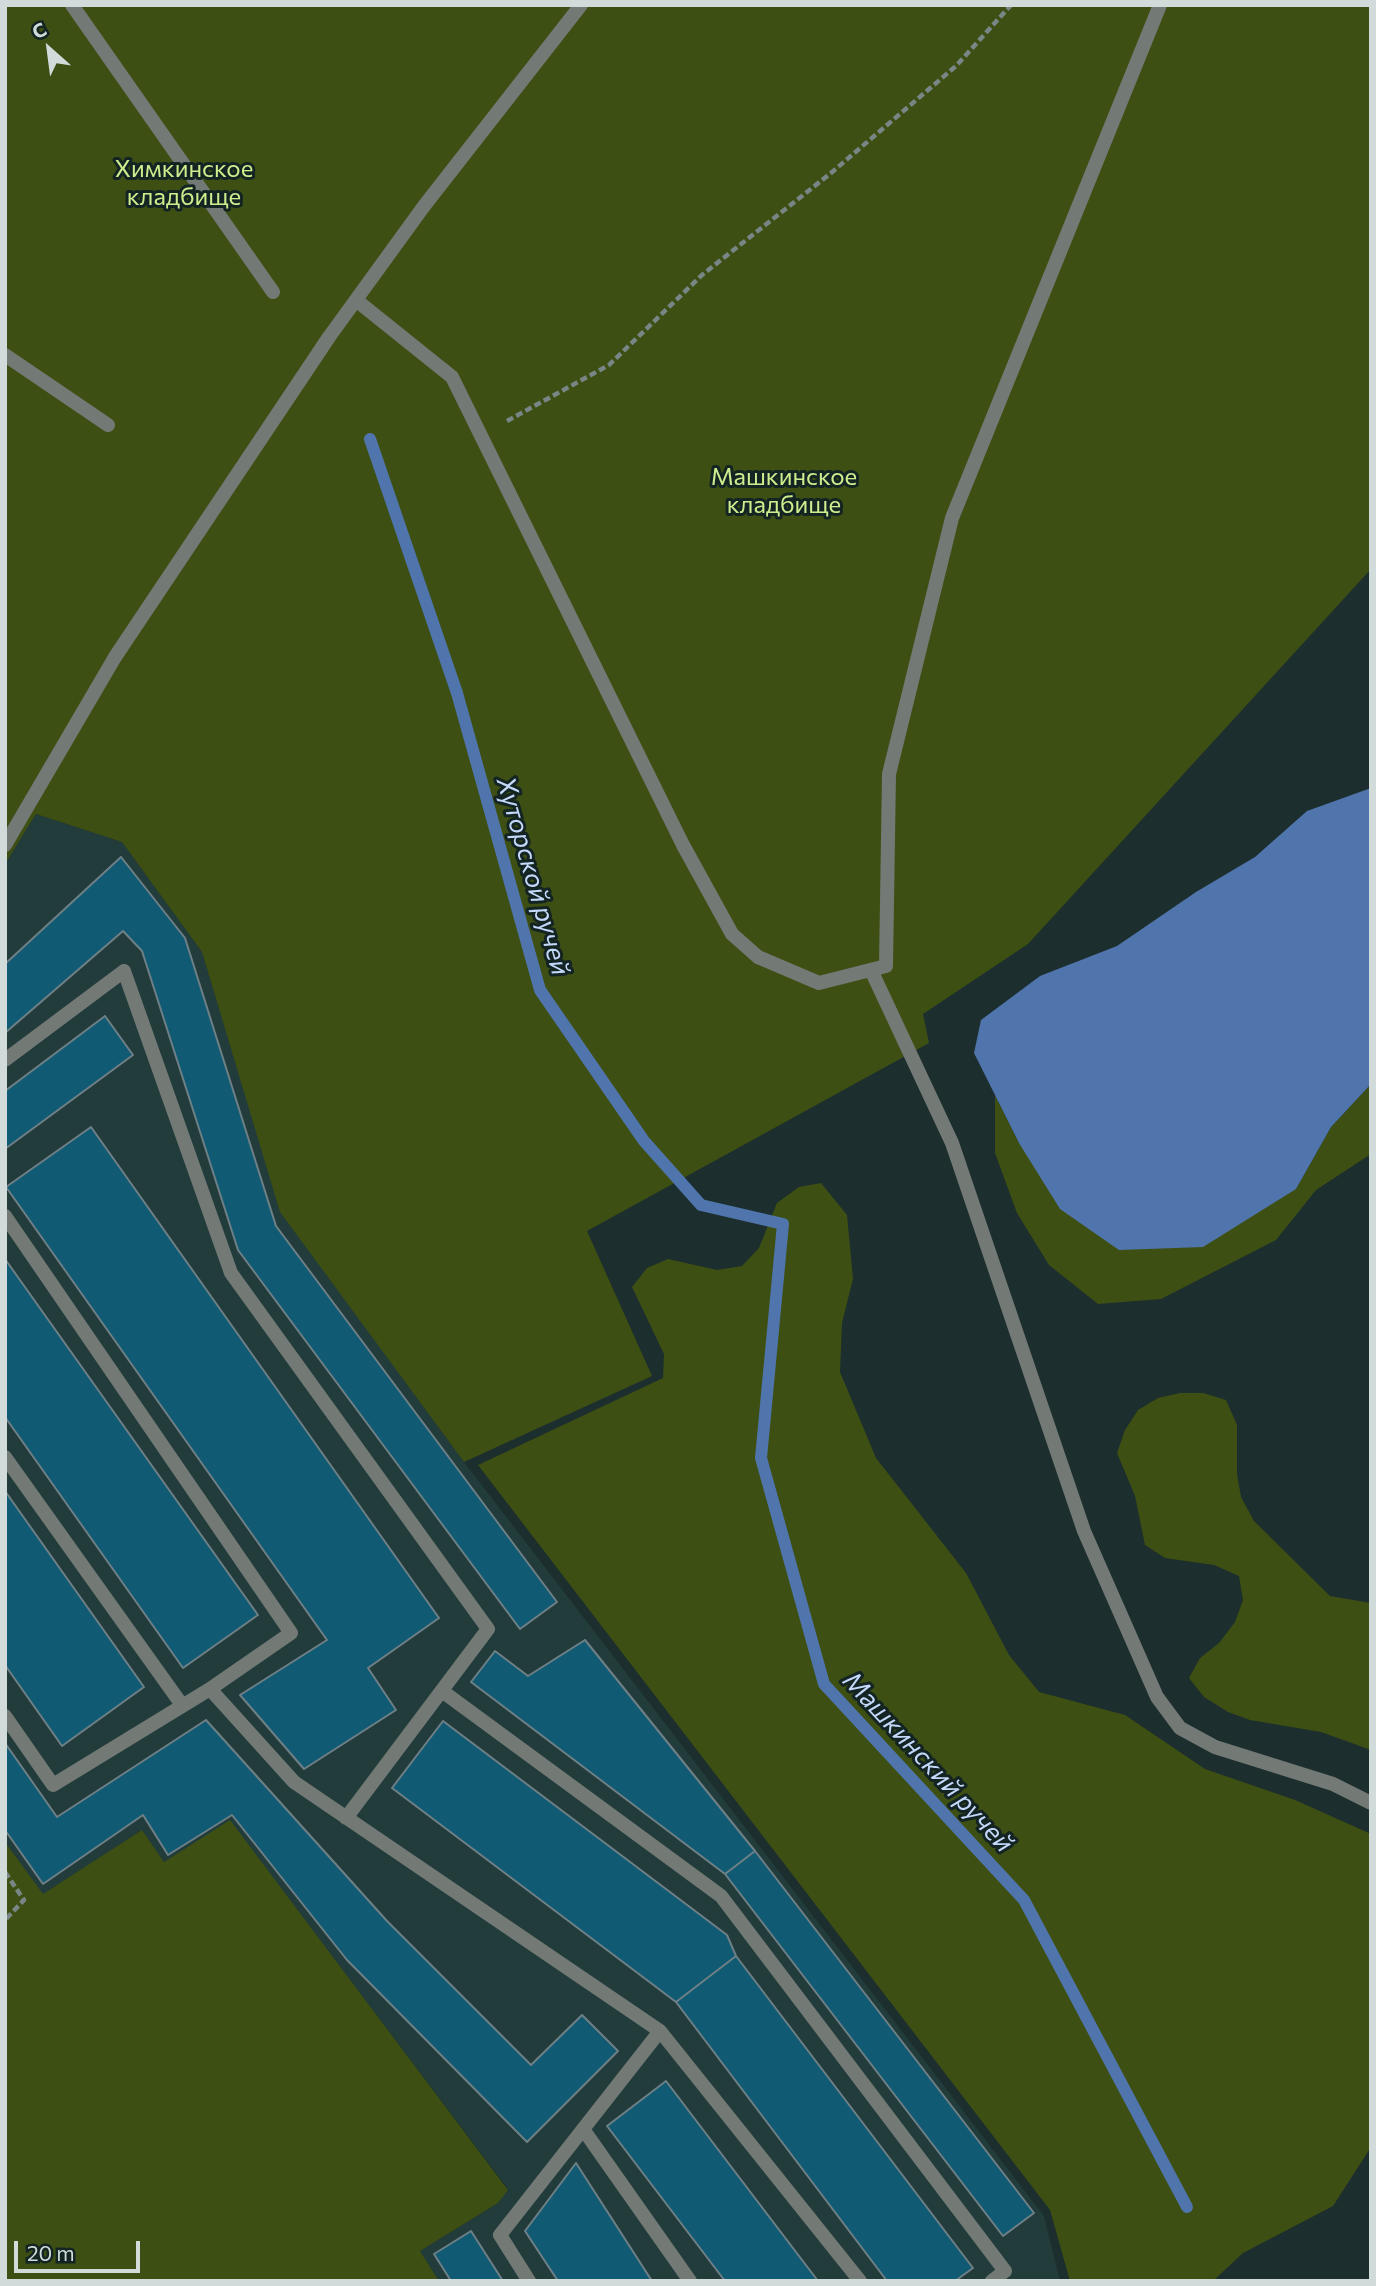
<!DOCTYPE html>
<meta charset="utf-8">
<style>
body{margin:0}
#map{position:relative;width:1376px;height:2286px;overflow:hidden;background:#1c2e2d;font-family:Commissioner,sans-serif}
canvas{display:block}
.frame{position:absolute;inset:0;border:7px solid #d0dbda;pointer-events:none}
.north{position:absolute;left:14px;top:14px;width:70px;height:70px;-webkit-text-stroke:5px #132423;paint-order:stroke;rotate:332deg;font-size:19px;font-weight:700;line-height:28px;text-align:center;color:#d0dbda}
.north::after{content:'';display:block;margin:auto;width:24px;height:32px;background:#d0dbda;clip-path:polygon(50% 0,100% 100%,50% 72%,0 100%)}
.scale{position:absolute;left:14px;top:2241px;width:126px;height:32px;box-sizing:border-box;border:4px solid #d0dbda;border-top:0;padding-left:9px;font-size:21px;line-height:24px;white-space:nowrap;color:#d0dbda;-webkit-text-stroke:5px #132423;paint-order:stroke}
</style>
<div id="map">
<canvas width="1376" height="2286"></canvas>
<div class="frame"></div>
<div class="north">С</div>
<div class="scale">20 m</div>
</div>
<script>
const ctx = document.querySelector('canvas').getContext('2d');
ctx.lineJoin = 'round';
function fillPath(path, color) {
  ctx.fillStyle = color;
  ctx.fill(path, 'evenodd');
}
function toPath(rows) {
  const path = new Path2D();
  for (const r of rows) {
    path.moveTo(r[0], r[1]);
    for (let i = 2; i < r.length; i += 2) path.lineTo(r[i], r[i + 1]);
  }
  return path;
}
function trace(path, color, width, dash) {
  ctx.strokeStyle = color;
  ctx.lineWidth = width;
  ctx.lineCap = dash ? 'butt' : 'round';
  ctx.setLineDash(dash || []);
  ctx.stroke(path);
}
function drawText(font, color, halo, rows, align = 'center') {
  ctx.font = font + ' Commissioner,sans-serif';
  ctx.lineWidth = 6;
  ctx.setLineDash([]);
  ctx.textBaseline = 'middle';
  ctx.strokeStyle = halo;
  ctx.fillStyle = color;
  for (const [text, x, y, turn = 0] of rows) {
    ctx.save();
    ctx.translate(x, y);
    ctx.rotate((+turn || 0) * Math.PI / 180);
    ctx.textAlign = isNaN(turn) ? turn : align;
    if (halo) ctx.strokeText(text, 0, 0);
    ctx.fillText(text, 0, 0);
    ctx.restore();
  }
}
fillPath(toPath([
 [36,814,122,842,202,952,281,1212,464,1462,1044,2216,1060,2281,439,2281,420,2251,498,2203,508,2189,230,1821,164,1862,142,1830,42,1895,5,1842,5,864]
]), '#223c3b');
fillPath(toPath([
 [5,5,1371,5,1371,569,1028,944,923,1014,929,1043,587,1231,652,1376,464,1462,280,1212,202,952,122,842,36,814,5,864],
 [1371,1084,1371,1154,1316,1190,1276,1240,1161,1299,1098,1304,1049,1265,1017,1213,995,1153,995,1095,1019,1143,1296,1189,1331,1127],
 [821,1183,847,1215,853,1279,842,1323,840,1372,876,1458,966,1573,1009,1655,1039,1692,1125,1715,1205,1769,1295,1800,1371,1834,1371,2147,1333,2206,1243,2253,1213,2281,1070,2281,1050,2210,478,1465,663,1378,664,1354,632,1287,647,1268,668,1259,717,1270,742,1266,759,1248,777,1203,799,1187],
 [1180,1393,1203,1393,1226,1400,1237,1425,1237,1474,1241,1497,1254,1521,1330,1596,1371,1603,1371,1750,1321,1732,1250,1720,1228,1712,1204,1697,1189,1678,1200,1658,1219,1643,1235,1622,1243,1600,1239,1576,1214,1565,1165,1558,1145,1545,1135,1496,1117,1453,1125,1430,1138,1410,1158,1398],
 [230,1820,508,2190,498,2203,420,2251,439,2281,5,2281,5,1842,43,1894,142,1830,164,1862]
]), '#3e4f14');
fillPath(toPath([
 [1371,788,1371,1084,1331,1127,1296,1189,1203,1247,1119,1250,1060,1209,1019,1143,974,1053,981,1020,1040,976,1117,946,1196,892,1255,857,1307,811]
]), '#5075ad');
trace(toPath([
 [370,439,457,693,540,990,644,1141,701,1205,783,1224,761,1458,824,1684,1024,1900,1187,2207]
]), '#5075ad', 12);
const building = toPath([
 [121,857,185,938,276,1226,557,1602,520,1629,238,1250,142,951,123,931,5,1033,5,964,121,857],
 [105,1016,133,1055,5,1149,5,1091,105,1016],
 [91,1127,439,1618,368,1668,396,1710,304,1769,240,1695,327,1640,6,1187,91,1127],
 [5,1259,258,1615,183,1668,5,1417,5,1259],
 [5,1491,144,1687,62,1746,5,1665,5,1491],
 [585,1640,755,1851,725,1874,471,1682,495,1651,528,1676,585,1640],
 [206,1720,387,1921,531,2065,582,2015,618,2051,527,2142,347,1960,232,1815,168,1855,143,1815,43,1884,5,1830,5,1743,57,1817,206,1720],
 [443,1721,727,1935,736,1956,676,2002,392,1788,443,1721],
 [755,1851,1034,2213,1003,2236,725,1874,755,1851],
 [736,1956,973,2268,955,2281,887,2281,676,2002,736,1956],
 [666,2081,818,2281,725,2281,607,2126,666,2081],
 [576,2163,652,2281,558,2281,525,2231,576,2163],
 [471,2231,503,2281,451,2281,434,2254,471,2231]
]);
fillPath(building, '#105b73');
trace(building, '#6e7f86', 2);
trace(toPath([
 [507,421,609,365,702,275,831,173,956,66,1011,5],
 [5,1872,24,1900,5,1920]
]), '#788685', 4.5, [7, 3.5]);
trace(toPath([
 [72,5,273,292],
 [356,300,452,377,683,845,732,934,758,957,819,983,886,966,889,774,952,518,1160,5],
 [5,355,108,425],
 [5,845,115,657,329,337,424,206,581,5],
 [871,970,952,1143,1084,1531,1157,1697,1180,1728,1215,1747,1333,1784,1371,1803],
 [5,1060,124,971,231,1273,488,1629,346,1818],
 [5,1216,291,1633,210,1689,53,1785,5,1716],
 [5,1457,182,1705],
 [210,1689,294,1782,660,2031,860,2281],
 [442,1691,721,1896,1005,2271,992,2281],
 [583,2129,690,2281],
 [529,2281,500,2235,660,2031]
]), '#737a76', 14);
drawText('24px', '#ceee8e', '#132423', [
 ["Химкинское",184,169],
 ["кладбище",184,197],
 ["Машкинское",784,477],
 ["кладбище",784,505]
]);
drawText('italic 26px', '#c4d9fa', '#132423', [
 ["Хуторской ручей",533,876,74],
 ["Машкинский ручей",928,1762,47]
]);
</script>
